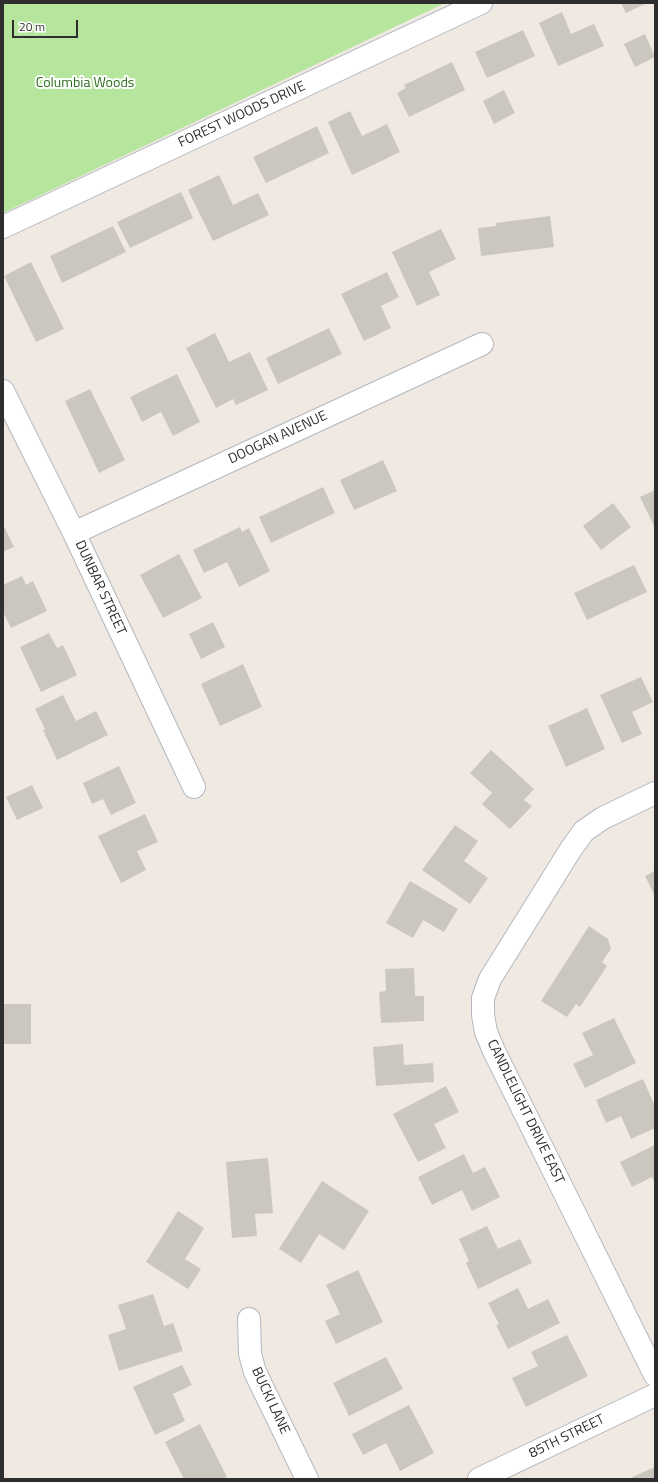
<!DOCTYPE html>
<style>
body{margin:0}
#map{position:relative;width:658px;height:1482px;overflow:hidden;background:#efe9e1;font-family:"Titillium Web",sans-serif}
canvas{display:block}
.frame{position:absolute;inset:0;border:4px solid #2e2e2e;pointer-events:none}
.scale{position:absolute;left:12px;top:20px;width:66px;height:18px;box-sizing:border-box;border:2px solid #2e2e2e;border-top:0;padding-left:5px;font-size:12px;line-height:14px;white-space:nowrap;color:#2e2e2e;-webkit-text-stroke:3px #fff;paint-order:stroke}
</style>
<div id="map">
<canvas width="658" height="1482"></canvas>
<div class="frame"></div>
<div class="scale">20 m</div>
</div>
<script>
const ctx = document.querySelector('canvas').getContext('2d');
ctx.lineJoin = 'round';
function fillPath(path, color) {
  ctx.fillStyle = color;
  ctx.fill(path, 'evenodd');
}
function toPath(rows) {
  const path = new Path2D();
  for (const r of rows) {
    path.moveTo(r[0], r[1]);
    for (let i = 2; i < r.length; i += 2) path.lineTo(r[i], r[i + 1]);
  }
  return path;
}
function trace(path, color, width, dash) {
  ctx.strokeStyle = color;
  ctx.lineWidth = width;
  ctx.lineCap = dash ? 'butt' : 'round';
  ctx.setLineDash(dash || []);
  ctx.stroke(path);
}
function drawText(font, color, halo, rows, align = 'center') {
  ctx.font = font + ' "Titillium Web",sans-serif';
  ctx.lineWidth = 4;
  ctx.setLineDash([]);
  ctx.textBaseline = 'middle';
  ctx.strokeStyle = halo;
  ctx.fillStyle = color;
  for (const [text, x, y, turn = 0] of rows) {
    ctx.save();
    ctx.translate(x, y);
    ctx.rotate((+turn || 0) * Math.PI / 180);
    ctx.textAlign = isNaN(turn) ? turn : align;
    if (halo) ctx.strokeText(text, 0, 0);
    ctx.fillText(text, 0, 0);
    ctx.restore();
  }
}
fillPath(toPath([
 [3,3,445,3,3,213]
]), '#b6e59e');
fillPath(toPath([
 [621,3,647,3,626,13],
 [562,12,571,34,594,24,604,46,558,66,539,23],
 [523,30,535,56,487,78,475,52],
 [645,34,655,57,635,67,624,44],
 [452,62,465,90,409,117,397,93,406,88,404,85],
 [504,90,515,113,494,124,483,101],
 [350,111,362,136,387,124,400,152,352,175,328,122],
 [317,126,329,153,266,183,253,157],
 [219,175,233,205,258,193,269,215,213,241,188,190],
 [181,192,193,218,130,248,117,222],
 [550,216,554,247,481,256,478,228,496,226,496,223],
 [113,226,126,252,62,283,50,256],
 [441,229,456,259,429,272,440,295,417,306,392,252],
 [31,262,64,329,36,342,4,276],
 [387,272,399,297,381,306,391,328,364,341,341,294],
 [329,328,342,354,278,384,266,358],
 [215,333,229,362,250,352,268,390,236,405,233,399,216,408,186,348],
 [177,374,200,422,173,436,161,412,142,422,130,397],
 [90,389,125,460,99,473,65,401],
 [383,460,397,491,354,510,340,480],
 [323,487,335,513,271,543,259,517],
 [655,490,655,528,640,497],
 [613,503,631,527,601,550,583,526],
 [3,524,14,547,3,552],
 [240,527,242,532,249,528,270,571,239,587,227,562,204,573,193,550],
 [179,554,202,598,163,618,140,575],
 [634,565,647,592,587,620,574,593],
 [22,576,26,585,33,581,47,611,11,628,3,612,3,585],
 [213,622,225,647,201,659,189,634],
 [49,633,57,648,63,645,77,675,41,692,20,647],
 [243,664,262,707,220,726,201,684],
 [641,677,653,702,632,712,642,734,622,743,600,695],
 [63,695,76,721,96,711,108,735,57,760,43,730,45,729,35,709],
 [587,708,605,749,566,767,548,726],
 [491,750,534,789,524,800,532,806,510,829,482,804,492,793,470,773],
 [119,766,136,803,111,815,103,799,92,804,83,783],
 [32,785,43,808,17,820,6,797],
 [145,814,158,842,137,851,146,870,121,883,98,836],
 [455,825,478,841,464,861,488,878,470,904,422,870],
 [655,871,655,896,645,876],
 [410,881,458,909,444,932,423,920,413,938,386,923],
 [589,926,608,939,611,949,602,962,607,966,580,1007,576,1004,567,1017,541,1001],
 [414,968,415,996,424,996,424,1021,381,1023,379,992,386,991,385,969],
 [3,1004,31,1004,31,1044,3,1044],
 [614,1018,636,1063,585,1088,573,1064,593,1055,582,1033],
 [403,1044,404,1065,433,1063,434,1082,376,1086,373,1047],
 [643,1079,655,1106,655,1128,631,1139,621,1116,606,1123,596,1100],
 [446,1086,459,1112,434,1124,446,1148,418,1162,393,1114],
 [655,1145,655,1183,652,1177,632,1187,620,1162],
 [464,1154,473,1173,485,1167,500,1197,472,1211,462,1190,432,1205,418,1177],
 [268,1158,273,1213,255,1214,257,1236,232,1238,226,1162],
 [322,1181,369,1211,344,1250,319,1234,301,1263,279,1249],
 [178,1211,204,1228,185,1259,201,1269,188,1289,146,1262],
 [487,1226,498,1249,520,1239,532,1263,478,1289,466,1263,469,1261,459,1239],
 [358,1270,383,1322,336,1344,325,1321,340,1314,326,1285],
 [518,1288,528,1309,548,1299,560,1323,508,1349,496,1325,499,1324,488,1303],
 [153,1294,164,1326,173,1323,183,1351,119,1371,108,1335,126,1329,118,1305],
 [567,1335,588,1376,526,1407,512,1378,538,1366,531,1352],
 [386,1357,403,1389,349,1416,333,1383],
 [182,1365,192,1385,173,1394,185,1421,155,1435,133,1387],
 [409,1405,434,1453,400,1471,386,1443,363,1455,352,1434],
 [200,1424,227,1477,224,1479,184,1479,165,1442],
 [655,1467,655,1479,633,1479,632,1477]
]), '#cbc7bf');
const minor = toPath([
 [3,227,481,3],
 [3,391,74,533,194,787],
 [74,533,482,344],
 [655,793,603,818,584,831,571,849,490,979,483,998,483,1015,486,1032,494,1051,655,1375],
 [249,1319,250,1354,255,1372,307,1479],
 [479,1479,655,1395]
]);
trace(minor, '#b4b7c1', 24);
trace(minor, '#fff', 22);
drawText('14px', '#2c6e1b', '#fff', [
 ["Columbia Woods",85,84]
]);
drawText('14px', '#2e2e2e', '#fff', [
 ["FOREST WOODS DRIVE",242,115,-25],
 ["DOOGAN AVENUE",278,438,-25],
 ["DUNBAR STREET",100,588,65],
 ["CANDLELIGHT DRIVE EAST",525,1112,64],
 ["BUCKI LANE",270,1401,65],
 ["85TH STREET",567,1437,-26]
]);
</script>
